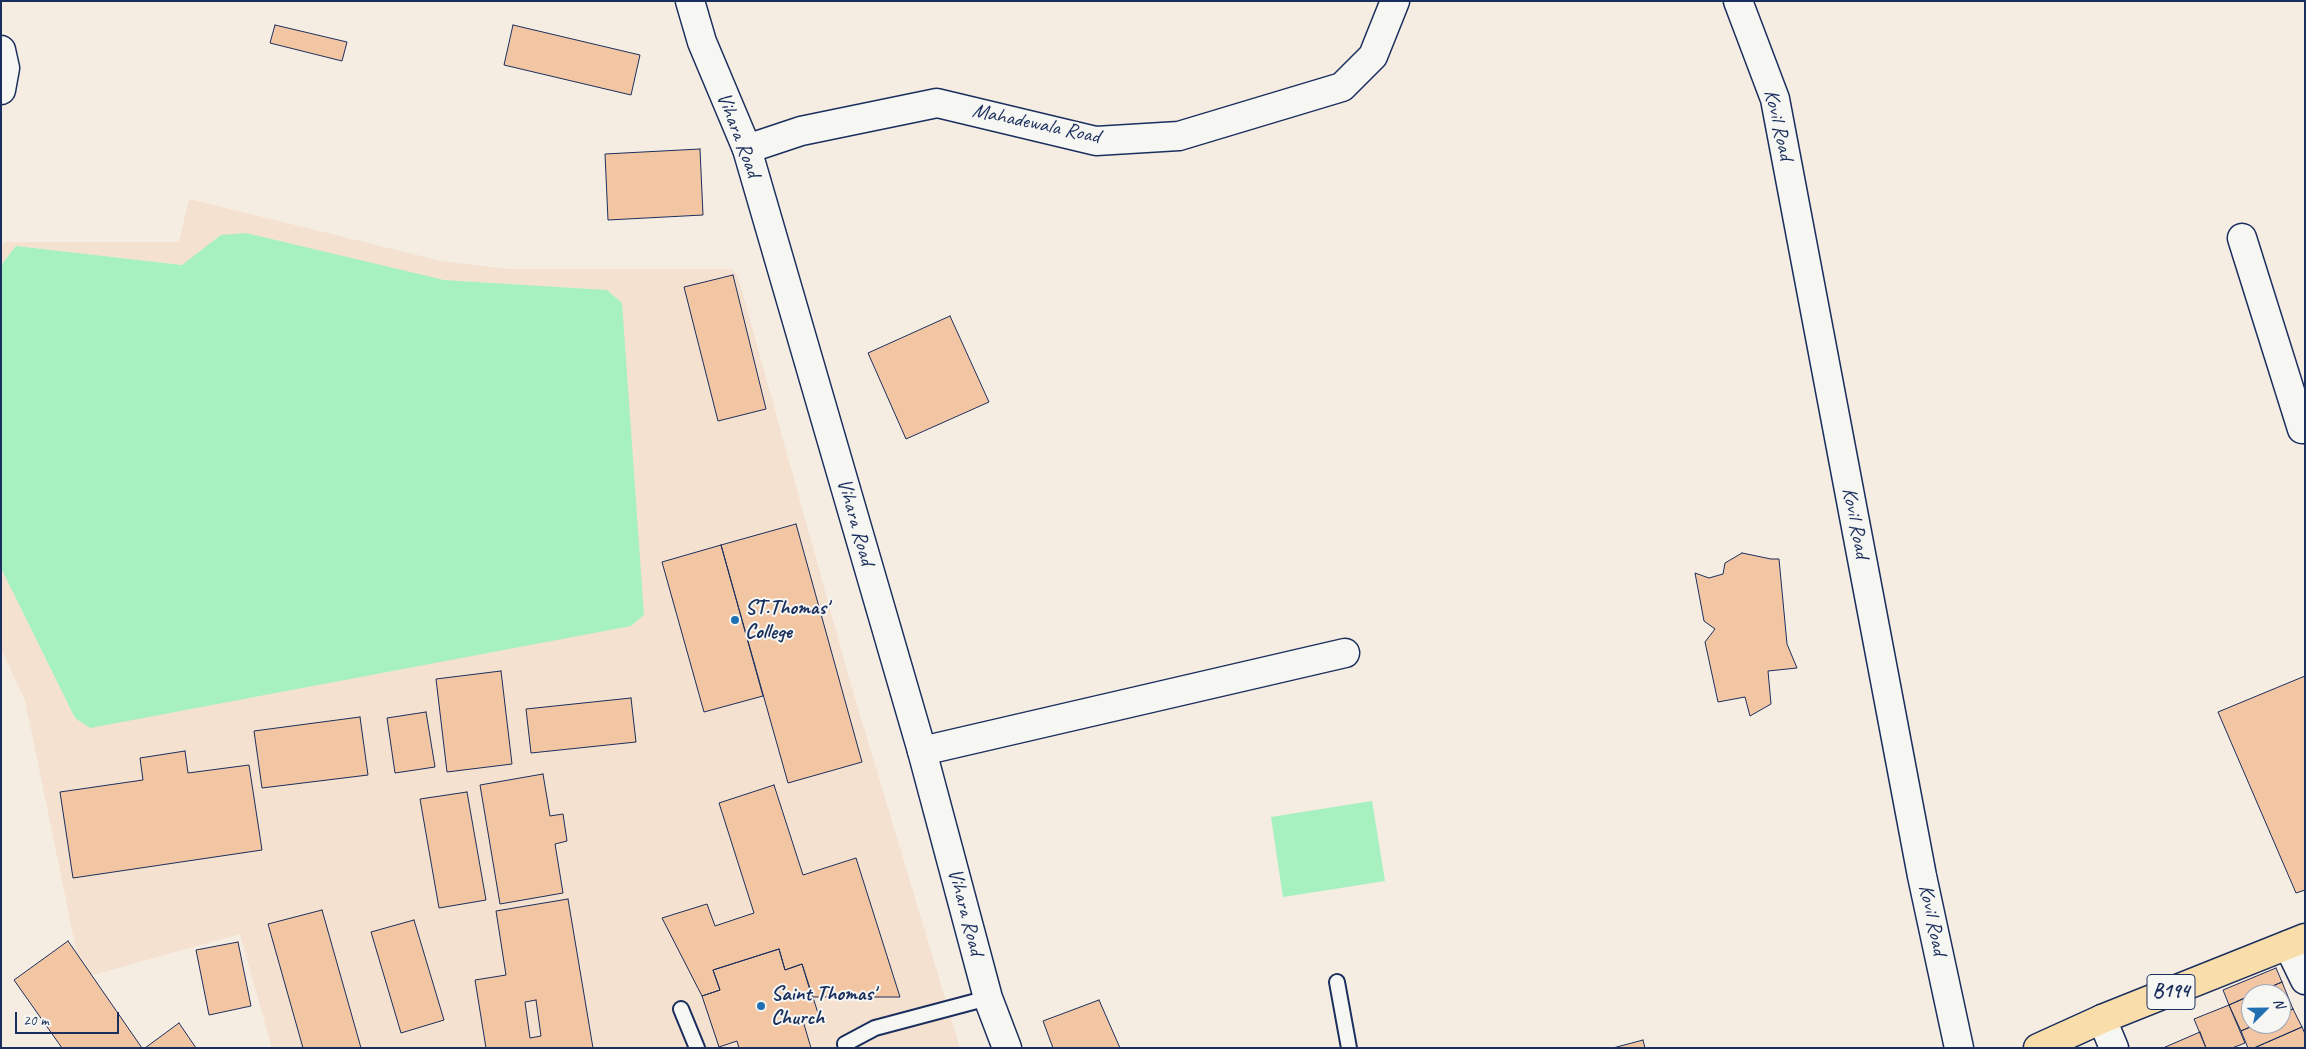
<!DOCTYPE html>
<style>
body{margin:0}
#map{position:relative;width:2306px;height:1049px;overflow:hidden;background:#f5ece2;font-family:Caveat,sans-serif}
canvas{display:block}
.frame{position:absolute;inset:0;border:2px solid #1b2f5e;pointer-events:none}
.north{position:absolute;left:2241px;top:984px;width:50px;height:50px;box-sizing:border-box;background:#f6f6f2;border:1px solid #9ea6b7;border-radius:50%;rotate:67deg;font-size:14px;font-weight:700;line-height:20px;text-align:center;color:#1b2f5e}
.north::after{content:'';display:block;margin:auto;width:18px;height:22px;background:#1f6fb2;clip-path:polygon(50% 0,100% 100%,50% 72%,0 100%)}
.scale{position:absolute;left:15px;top:1012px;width:104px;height:22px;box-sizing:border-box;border:2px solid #1b2f5e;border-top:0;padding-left:6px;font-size:15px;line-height:18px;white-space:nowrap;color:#1b2f5e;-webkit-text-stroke:4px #f6f6f2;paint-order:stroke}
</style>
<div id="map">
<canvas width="2306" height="1049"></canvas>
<div class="frame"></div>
<div class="north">N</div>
<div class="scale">20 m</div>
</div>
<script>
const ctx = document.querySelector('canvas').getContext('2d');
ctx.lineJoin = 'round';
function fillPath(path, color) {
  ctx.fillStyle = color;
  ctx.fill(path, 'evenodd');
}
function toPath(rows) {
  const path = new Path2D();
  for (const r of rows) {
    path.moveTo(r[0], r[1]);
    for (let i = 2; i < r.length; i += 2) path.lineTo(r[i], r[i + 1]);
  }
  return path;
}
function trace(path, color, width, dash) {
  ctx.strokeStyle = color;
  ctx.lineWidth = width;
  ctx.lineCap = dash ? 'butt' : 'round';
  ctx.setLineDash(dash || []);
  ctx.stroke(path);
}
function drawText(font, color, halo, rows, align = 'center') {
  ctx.font = font + ' Caveat,sans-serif';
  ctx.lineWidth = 4;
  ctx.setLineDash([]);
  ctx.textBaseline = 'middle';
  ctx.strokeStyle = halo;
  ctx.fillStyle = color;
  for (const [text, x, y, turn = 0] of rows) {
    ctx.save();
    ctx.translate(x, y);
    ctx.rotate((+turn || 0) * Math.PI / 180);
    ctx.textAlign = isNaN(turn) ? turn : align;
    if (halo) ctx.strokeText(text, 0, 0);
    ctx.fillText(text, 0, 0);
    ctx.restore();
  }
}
fillPath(toPath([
 [189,199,441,261,507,269,732,269,738,277,851,685,960,1048,272,1048,240,934,82,978,25,700,1,649,1,568,75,718,607,290,444,280,221,235,183,265,16,246,2,264,1,272,1,246,5,242,179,242]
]), '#f4e1cf');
fillPath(toPath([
 [246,233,444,280,607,290,622,303,644,615,631,626,90,728,75,718,1,568,2,264,16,246,182,265,221,235],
 [1372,801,1385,881,1283,897,1271,817]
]), '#a7f0bf');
const building = toPath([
 [275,25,347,42,342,61,270,43,275,25],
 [513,25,640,55,631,95,504,65,513,25],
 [700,149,703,215,608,220,605,154,700,149],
 [733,275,766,409,718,421,684,287,733,275],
 [950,316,989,402,906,439,868,353,950,316],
 [796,524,862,762,788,783,721,545,796,524],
 [721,545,763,696,704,712,662,562,721,545],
 [1742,553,1771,559,1779,559,1787,644,1797,668,1768,671,1771,704,1750,716,1745,697,1718,702,1705,642,1715,629,1704,621,1695,573,1709,578,1723,574,1725,563,1742,553],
 [501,671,512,764,447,772,436,679,501,671],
 [2305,676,2305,890,2296,893,2218,712,2305,676],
 [631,698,636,742,531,753,526,709,631,698],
 [426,712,435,767,395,773,387,718,426,712],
 [360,717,368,775,262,788,254,731,360,717],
 [185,751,188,773,249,765,262,850,73,878,60,792,143,780,140,758,185,751],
 [543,774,550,816,563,814,567,841,555,844,563,893,500,904,480,785,543,774],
 [774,785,803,875,856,858,900,997,812,997,802,964,785,970,779,949,713,970,720,990,702,996,662,918,707,904,715,926,754,913,719,803,774,785],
 [467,792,486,900,439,908,420,799,467,792],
 [568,899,593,1048,486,1048,475,980,506,975,496,911,568,899],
 [536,1000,541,1036,530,1038,525,1002,536,1000],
 [322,910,361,1048,303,1048,268,924,322,910],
 [414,920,444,1020,401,1033,371,932,414,920],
 [68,941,142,1048,62,1048,14,980,68,941],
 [238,942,251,1006,209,1015,196,950,238,942],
 [779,949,785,970,802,964,819,1016,803,1021,811,1048,739,1048,737,1041,719,1047,702,996,720,990,713,970,779,949],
 [2276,968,2282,982,2229,1005,2223,990,2276,968],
 [2282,982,2293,1009,2281,1014,2281,994,2254,994,2282,982],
 [2251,995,2251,1024,2257,1024,2241,1031,2229,1005,2251,995],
 [1099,1000,1120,1048,1053,1048,1043,1021,1099,1000],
 [2229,1005,2245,1043,2232,1048,2206,1048,2194,1019,2229,1005],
 [2293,1009,2302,1027,2254,1048,2248,1048,2241,1031,2257,1024,2281,1024,2281,1014,2293,1009],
 [179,1023,196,1048,145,1048,179,1023],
 [2302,1027,2305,1034,2305,1048,2254,1048,2302,1027],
 [2200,1032,2206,1048,2163,1048,2200,1032],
 [1643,1040,1645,1048,1613,1048,1643,1040]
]);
fillPath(building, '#f3c6a3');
trace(building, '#1b2f5e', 1);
const service = toPath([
 [1337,982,1349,1048],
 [681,1009,697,1048],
 [846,1048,845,1044,875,1028,988,998]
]);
const minor = toPath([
 [1738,1,1775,99,1922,876,1959,1048],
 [1,50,5,68,1,90],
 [747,149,801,131,937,103,1096,141,1179,136,1342,87,1373,56,1395,1],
 [2242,238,2302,429],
 [922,751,1345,653],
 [2102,1019,2114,1048]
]);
const tertiary = toPath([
 [690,1,702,42,747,149,922,751,988,998,1007,1048],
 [2288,945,2305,980]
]);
const primary = toPath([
 [2038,1048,2102,1019,2305,938]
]);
trace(service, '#1b2f5e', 18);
trace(minor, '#1b2f5e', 31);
trace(tertiary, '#1b2f5e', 31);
trace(primary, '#1b2f5e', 31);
trace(service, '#f6f6f2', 14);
trace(minor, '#f6f6f2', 28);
trace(tertiary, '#f6f6f2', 28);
trace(primary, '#f9deab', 28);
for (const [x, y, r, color] of [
 [735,620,5,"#1f6fb2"],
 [761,1006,5,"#1f6fb2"]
]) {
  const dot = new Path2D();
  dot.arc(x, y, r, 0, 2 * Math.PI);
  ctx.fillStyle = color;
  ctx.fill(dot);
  trace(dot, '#f6f6f2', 2);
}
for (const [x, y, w] of [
 [2171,992,48]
]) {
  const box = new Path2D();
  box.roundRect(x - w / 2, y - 17.5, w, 35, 4);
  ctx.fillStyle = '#f6f6f2';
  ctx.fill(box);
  trace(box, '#1b2f5e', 1);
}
drawText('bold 20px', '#1b2f5e', null, [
 ["B194",2171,992]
]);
drawText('21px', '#1b2f5e', '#f6f6f2', [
 ["Mahadewala Road",1036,124,12],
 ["Kovil Road",1778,125,77],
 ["Vihara Road",738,135,69],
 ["Vihara Road",855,522,74],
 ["Kovil Road",1855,523,79],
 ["Vihara Road",965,912,75],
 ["Kovil Road",1932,920,78]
]);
drawText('bold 21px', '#1b2f5e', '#f6f6f2', [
 ["ST.Thomas'",745,608],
 ["College",745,632],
 ["Saint Thomas'",771,994],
 ["Church",771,1018]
], 'left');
</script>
